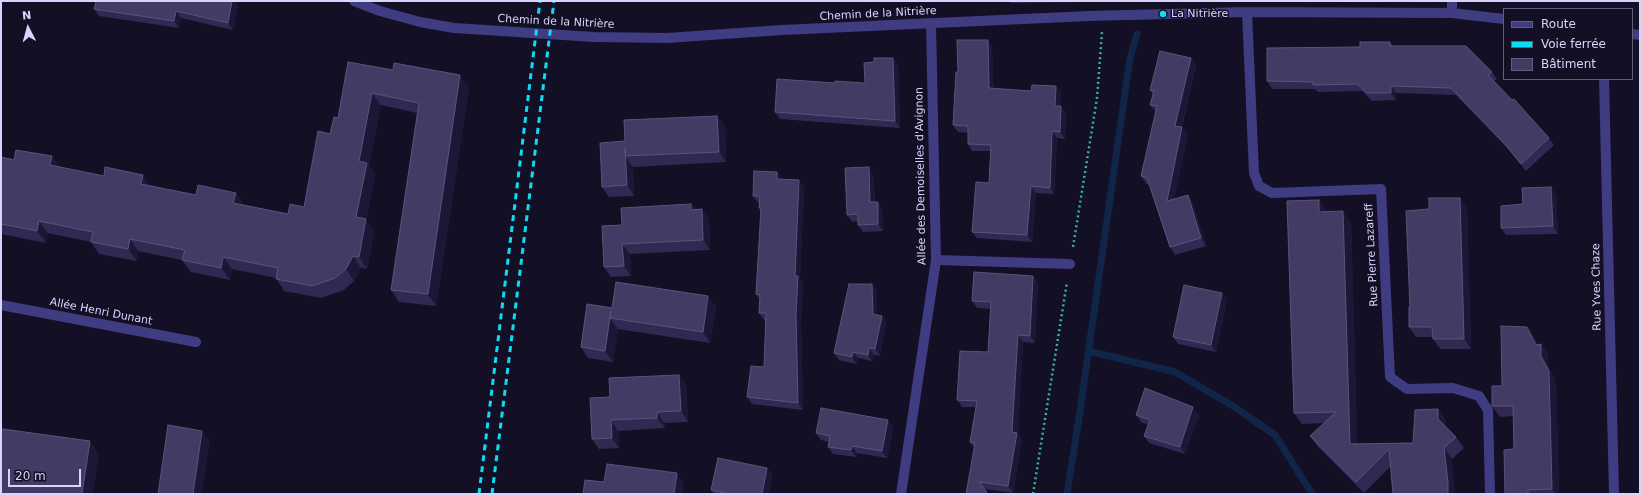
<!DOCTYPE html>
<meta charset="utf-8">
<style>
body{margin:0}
#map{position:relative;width:1641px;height:495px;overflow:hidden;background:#130f24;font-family:"DejaVu Sans",sans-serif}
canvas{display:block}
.frame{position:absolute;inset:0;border:2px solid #d9d4fd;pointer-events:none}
.legend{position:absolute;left:1503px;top:8px;width:130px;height:72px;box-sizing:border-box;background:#130f24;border:1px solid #625e7b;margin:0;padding:5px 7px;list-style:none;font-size:12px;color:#d9d4fd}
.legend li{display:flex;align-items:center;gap:8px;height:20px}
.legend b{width:20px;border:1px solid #625e7b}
.north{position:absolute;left:8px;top:8px;width:40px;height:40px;-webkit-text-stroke:3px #130f24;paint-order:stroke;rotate:354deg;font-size:11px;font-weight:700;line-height:16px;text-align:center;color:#d9d4fd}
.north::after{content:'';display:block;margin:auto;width:14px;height:18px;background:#d9d4fd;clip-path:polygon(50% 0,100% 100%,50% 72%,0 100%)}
.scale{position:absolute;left:8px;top:469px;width:73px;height:18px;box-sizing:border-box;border:2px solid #d9d4fd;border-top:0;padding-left:5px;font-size:12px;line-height:14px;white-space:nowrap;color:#d9d4fd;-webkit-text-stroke:3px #130f24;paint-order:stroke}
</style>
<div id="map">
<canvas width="1641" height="495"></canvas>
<div class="frame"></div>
<ul class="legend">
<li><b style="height:5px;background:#3f3c81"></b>Route</li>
<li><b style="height:5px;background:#0addf4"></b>Voie ferrée</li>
<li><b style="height:11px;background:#433b63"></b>Bâtiment</li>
</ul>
<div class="north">N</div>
<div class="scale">20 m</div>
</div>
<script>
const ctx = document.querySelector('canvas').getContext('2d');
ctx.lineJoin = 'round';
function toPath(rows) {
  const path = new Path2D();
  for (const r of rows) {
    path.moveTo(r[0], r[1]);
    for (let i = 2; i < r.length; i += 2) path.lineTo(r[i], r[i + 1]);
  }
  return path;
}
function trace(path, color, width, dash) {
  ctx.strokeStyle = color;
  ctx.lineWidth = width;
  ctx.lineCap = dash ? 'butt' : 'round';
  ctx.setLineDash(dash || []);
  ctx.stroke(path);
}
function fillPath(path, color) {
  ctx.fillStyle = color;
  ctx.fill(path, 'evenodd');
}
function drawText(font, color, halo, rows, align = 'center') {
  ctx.font = font + ' "DejaVu Sans",sans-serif';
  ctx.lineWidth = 3;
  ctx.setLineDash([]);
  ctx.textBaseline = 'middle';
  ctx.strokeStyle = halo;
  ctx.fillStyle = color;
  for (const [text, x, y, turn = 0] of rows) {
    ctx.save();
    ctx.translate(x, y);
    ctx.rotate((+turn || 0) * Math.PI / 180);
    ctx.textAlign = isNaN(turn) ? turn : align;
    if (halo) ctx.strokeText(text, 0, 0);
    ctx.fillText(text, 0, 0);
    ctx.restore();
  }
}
trace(toPath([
 [1089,351,1175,372,1233,406,1275,435,1312,494],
 [1067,494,1080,411,1130,58,1137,34]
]), '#102547', 7);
trace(toPath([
 [1073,247,1097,98,1102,32],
 [1033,494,1067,282]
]), '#34b1a9', 2.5, [2, 3]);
trace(toPath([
 [936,260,1070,264]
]), '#3f3c81', 10);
trace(toPath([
 [354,1,380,11,420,22,454,28,594,37,667,38,782,30,1089,16,1247,12,1452,13,1504,19],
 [1452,1,1452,13],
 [1247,12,1254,173,1259,186,1272,193,1381,189,1390,377,1407,389,1453,388,1479,396,1488,410,1490,494],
 [1632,34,1640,35],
 [1604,79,1614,494],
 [1,305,196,342],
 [901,494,936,260,931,24]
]), '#3f3c81', 10);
trace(toPath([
 [479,494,540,1],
 [492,494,554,1]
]), '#0addf4', 3, [6, 5]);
fillPath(toPath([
 [1009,1,1083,1,1083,2,1011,3],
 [238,5,233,30,181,18,179,28,99,16,94,9],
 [988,40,992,47,993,89,1031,91,1056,86,1061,93,1060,106,1066,113,1065,139,1057,138,1054,194,1036,193,1032,242,977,238,972,232,989,183,991,151,972,151,968,144,968,133,958,132,953,125,958,72],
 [1390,42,1393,46,1492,72,1497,79,1494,81,1549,138,1554,145,1526,171,1509,150,1456,95,1396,93,1396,100,1372,101,1362,91,1318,92,1315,89,1272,89,1267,81,1360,47],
 [1191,58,1196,65,1182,127,1188,135,1174,199,1188,195,1193,203,1206,246,1175,255,1170,247,1150,185,1146,184,1141,176,1156,112,1150,105,1153,95,1150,90],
 [348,62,469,87,436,306,399,302,391,290,417,113,381,105,369,166,375,175,366,220,374,231,367,269,361,268,354,281,344,290,321,298,284,291,276,278,232,269,230,280,191,272,182,260,138,251,137,261,99,254,91,242,48,233,46,243,1,234,1,157,59,167,196,195,236,193,244,205,288,214,304,207,330,134,338,118],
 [898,65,900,128,780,119,775,112,835,83,865,83],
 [717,116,725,126,726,162,633,167,634,196,609,197,602,187,625,141],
 [873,174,875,202,878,202,882,209,883,231,863,232,858,225,858,221,852,222,847,215],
 [782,180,804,187,800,279,803,283,801,321,803,410,752,404,747,397,764,367,766,320,764,320,759,313,760,300,756,294,761,210,759,208,759,203,758,203,753,196],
 [1556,194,1558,234,1506,235,1501,228],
 [1460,198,1467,208,1471,349,1440,349,1433,339,1433,337,1416,337,1409,327,1410,307,1429,209],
 [691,204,695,209,709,219,710,250,630,254,631,276,611,277,604,267,622,225],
 [1327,211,1351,222,1357,444,1413,443,1438,409,1446,421,1446,427,1456,437,1464,448,1452,459,1390,467,1364,493,1318,447,1310,436,1324,423,1302,424,1294,413],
 [1038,283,1035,343,1023,342,1018,434,1022,440,1013,493,984,489,966,494,974,448,970,442,976,407,962,407,957,400,988,352,991,309,977,308,972,301],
 [872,284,877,290,877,315,882,316,886,322,880,356,874,355,872,361,858,358,856,364,839,360,834,353],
 [1222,293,1227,300,1216,352,1178,344,1173,337],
 [716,306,710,343,618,329,613,362,588,358,581,347,612,308],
 [1534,337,1538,345,1541,344,1548,354,1548,366,1556,381,1559,494,1505,494,1514,449,1513,416,1500,417,1492,406,1502,386],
 [679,375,686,385,688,422,664,423,665,428,618,431,619,448,599,449,592,439,610,397],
 [1136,415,1199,415,1185,454,1149,443,1144,436,1148,425,1141,422],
 [893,427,887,458,857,453,856,457,833,454,828,447,829,442,821,440,816,433],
 [767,468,772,475,769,494,714,494,711,490]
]), '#312951');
fillPath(toPath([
 [232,1,235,1,238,5,233,30,228,23],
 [176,11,181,18,179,28,174,21],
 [988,40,992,47,994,95,989,88],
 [893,58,898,65,900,128,895,121],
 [1191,58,1196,65,1180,133,1175,126],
 [460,75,469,87,436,306,428,294],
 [1056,86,1061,93,1060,113,1055,106],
 [1391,86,1396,93,1396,100,1391,93],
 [372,93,381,105,369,166,375,175,366,220,374,231,367,269,359,257,356,217,359,161],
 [1061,106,1066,113,1065,139,1060,132],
 [717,116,725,126,726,162,719,152],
 [1182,127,1188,135,1172,209,1167,201],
 [1052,131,1057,138,1054,194,1050,188],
 [52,156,60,168,50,165],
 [625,156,633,167,634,196,627,185],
 [869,167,873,174,875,209,870,202],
 [777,172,782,179,777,179],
 [143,175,151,187,141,184],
 [799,180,804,187,800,279,803,283,801,321,803,410,798,403,795,276],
 [1031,186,1036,193,1032,242,1027,235],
 [1551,187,1556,194,1558,234,1553,226],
 [236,193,244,205,242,215,233,203],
 [1188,195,1193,203,1206,246,1201,238],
 [1460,198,1467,208,1471,349,1464,339],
 [1319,200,1327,211,1319,212],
 [878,202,882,209,883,231,878,224],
 [691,204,698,215,691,210],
 [702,209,709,219,710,250,703,240],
 [1343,211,1351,222,1358,455,1350,444],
 [39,221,48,233,46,243,37,231],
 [130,239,138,251,137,261,128,249],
 [622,244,630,254,631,276,624,266],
 [353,256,361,268,354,281,346,269],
 [223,257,232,269,230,280,221,268],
 [1033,276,1038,283,1035,343,1030,336],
 [872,284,877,290,877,321,873,314],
 [1222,293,1227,300,1216,352,1211,345],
 [708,296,716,306,710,343,703,332],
 [882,316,886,322,880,356,875,349],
 [610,318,618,329,613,362,605,351],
 [1527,327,1534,337,1541,351,1541,344,1548,354,1548,366,1556,381,1559,494,1555,494,1552,489,1536,345],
 [1018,335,1023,342,1018,434,1022,440,1013,493,1008,486,1012,432],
 [869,348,874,355,872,361,868,355],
 [853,352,858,358,856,364,852,357],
 [679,375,686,385,688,422,681,411],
 [1193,407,1199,415,1185,454,1180,447],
 [1438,409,1446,421,1446,430,1438,419],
 [657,412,664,423,665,428,657,418],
 [611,420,618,431,619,448,612,438],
 [888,420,893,427,887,458,882,451],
 [202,431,210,441,202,494,193,494],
 [90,441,99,454,93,494,82,494],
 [852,446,857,453,856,457,851,450],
 [1444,448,1452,459,1455,494,1448,494],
 [767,468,772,475,769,494,762,494],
 [677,473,684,484,683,494,674,494]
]), '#1d1737');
const building = toPath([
 [96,1,232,1,228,23,176,11,174,21,94,9,96,1],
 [957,40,988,40,989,88,1031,91,1032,85,1056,86,1055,106,1061,106,1060,132,1052,131,1050,188,1031,186,1027,235,972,232,976,182,989,183,991,145,968,144,968,126,953,125,956,72,958,72,957,40],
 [1360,42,1390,42,1390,46,1466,46,1492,72,1488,75,1512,100,1514,99,1549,138,1521,164,1504,143,1451,88,1391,86,1391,93,1367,93,1357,84,1313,85,1313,82,1267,81,1267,48,1360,47,1360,42],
 [1160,51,1191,58,1175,126,1182,127,1167,201,1188,195,1201,238,1170,247,1147,178,1141,176,1157,106,1150,105,1154,91,1150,90,1160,51],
 [874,58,893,58,895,121,775,112,777,79,835,83,835,81,865,83,864,63,874,62,874,58],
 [348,62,393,70,394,63,460,75,428,294,391,290,419,103,372,93,359,161,367,163,356,217,366,219,359,257,353,256,346,269,335,278,312,286,276,279,278,268,223,257,221,268,182,260,185,250,130,239,128,249,91,242,93,232,39,221,37,231,1,224,1,157,14,160,16,150,52,156,50,165,104,176,105,167,143,175,141,184,196,195,198,185,236,193,233,203,288,214,290,204,304,207,318,131,330,134,334,117,338,118,348,62],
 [717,116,719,152,625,156,625,148,627,185,602,187,600,143,625,141,624,120,717,116],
 [869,167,870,202,878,202,878,224,858,225,858,214,847,215,845,168,869,167],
 [754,171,777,172,777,179,799,180,795,276,798,276,796,314,798,403,747,397,751,366,764,367,766,313,759,313,760,295,756,294,761,208,759,208,760,196,753,196,754,171],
 [1551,187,1553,226,1501,228,1501,206,1523,204,1522,188,1551,187],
 [1429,198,1460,198,1464,339,1433,339,1432,327,1409,327,1409,307,1410,307,1406,211,1429,209,1429,198],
 [1319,200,1319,212,1343,211,1350,444,1413,443,1415,410,1438,409,1438,419,1456,437,1444,448,1448,482,1448,494,1393,494,1389,449,1356,482,1310,436,1336,412,1294,413,1287,201,1319,200],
 [691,204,691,210,702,209,703,240,622,244,624,266,604,267,602,226,622,225,621,208,691,204],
 [974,272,1033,276,1030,336,1018,335,1012,432,1017,433,1008,486,979,482,988,494,966,494,975,443,970,442,977,401,957,400,960,351,988,352,991,302,972,301,974,272],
 [616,282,708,296,703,332,610,318,611,311,605,351,581,347,587,304,612,308,616,282],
 [849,284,872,284,873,314,882,316,875,349,869,348,868,355,853,352,852,357,834,353,849,284],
 [1184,285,1222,293,1211,345,1173,337,1184,285],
 [1501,326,1527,327,1536,345,1541,344,1541,356,1549,371,1552,489,1528,490,1528,494,1505,494,1504,450,1514,449,1513,406,1492,406,1492,386,1502,386,1501,326],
 [679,375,681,411,657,412,657,418,611,420,612,438,592,439,590,398,610,397,609,378,679,375],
 [1145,388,1193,407,1180,447,1144,436,1150,420,1136,415,1145,388],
 [821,408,888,420,882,451,852,446,851,450,828,447,830,436,816,433,821,408],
 [168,425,202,431,193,494,158,494,168,425],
 [3,429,90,441,82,494,1,494,1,430,4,431,3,429],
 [718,458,767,468,762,494,730,494,711,490,718,458],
 [607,464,677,473,674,494,583,494,585,480,604,482,607,464]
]);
fillPath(building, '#433b63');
trace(building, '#5a537c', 1);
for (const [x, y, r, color] of [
 [1163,14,4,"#0addf4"]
]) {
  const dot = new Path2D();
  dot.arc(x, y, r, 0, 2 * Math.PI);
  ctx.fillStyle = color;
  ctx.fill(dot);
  trace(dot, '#130f24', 1.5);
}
drawText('11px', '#d9d4fd', '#130f24', [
 ["Chemin de la Nitrière",878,14,-3],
 ["Chemin de la Nitrière",556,22,3],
 ["Allée des Demoiselles d'Avignon",921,176,-91],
 ["Rue Pierre Lazareff",1372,255,-93],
 ["Rue Yves Chaze",1597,287,-91],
 ["Allée Henri Dunant",101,312,11]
]);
drawText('11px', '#d9d4fd', '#130f24', [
 ["La Nitrière",1171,14]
], 'left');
</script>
